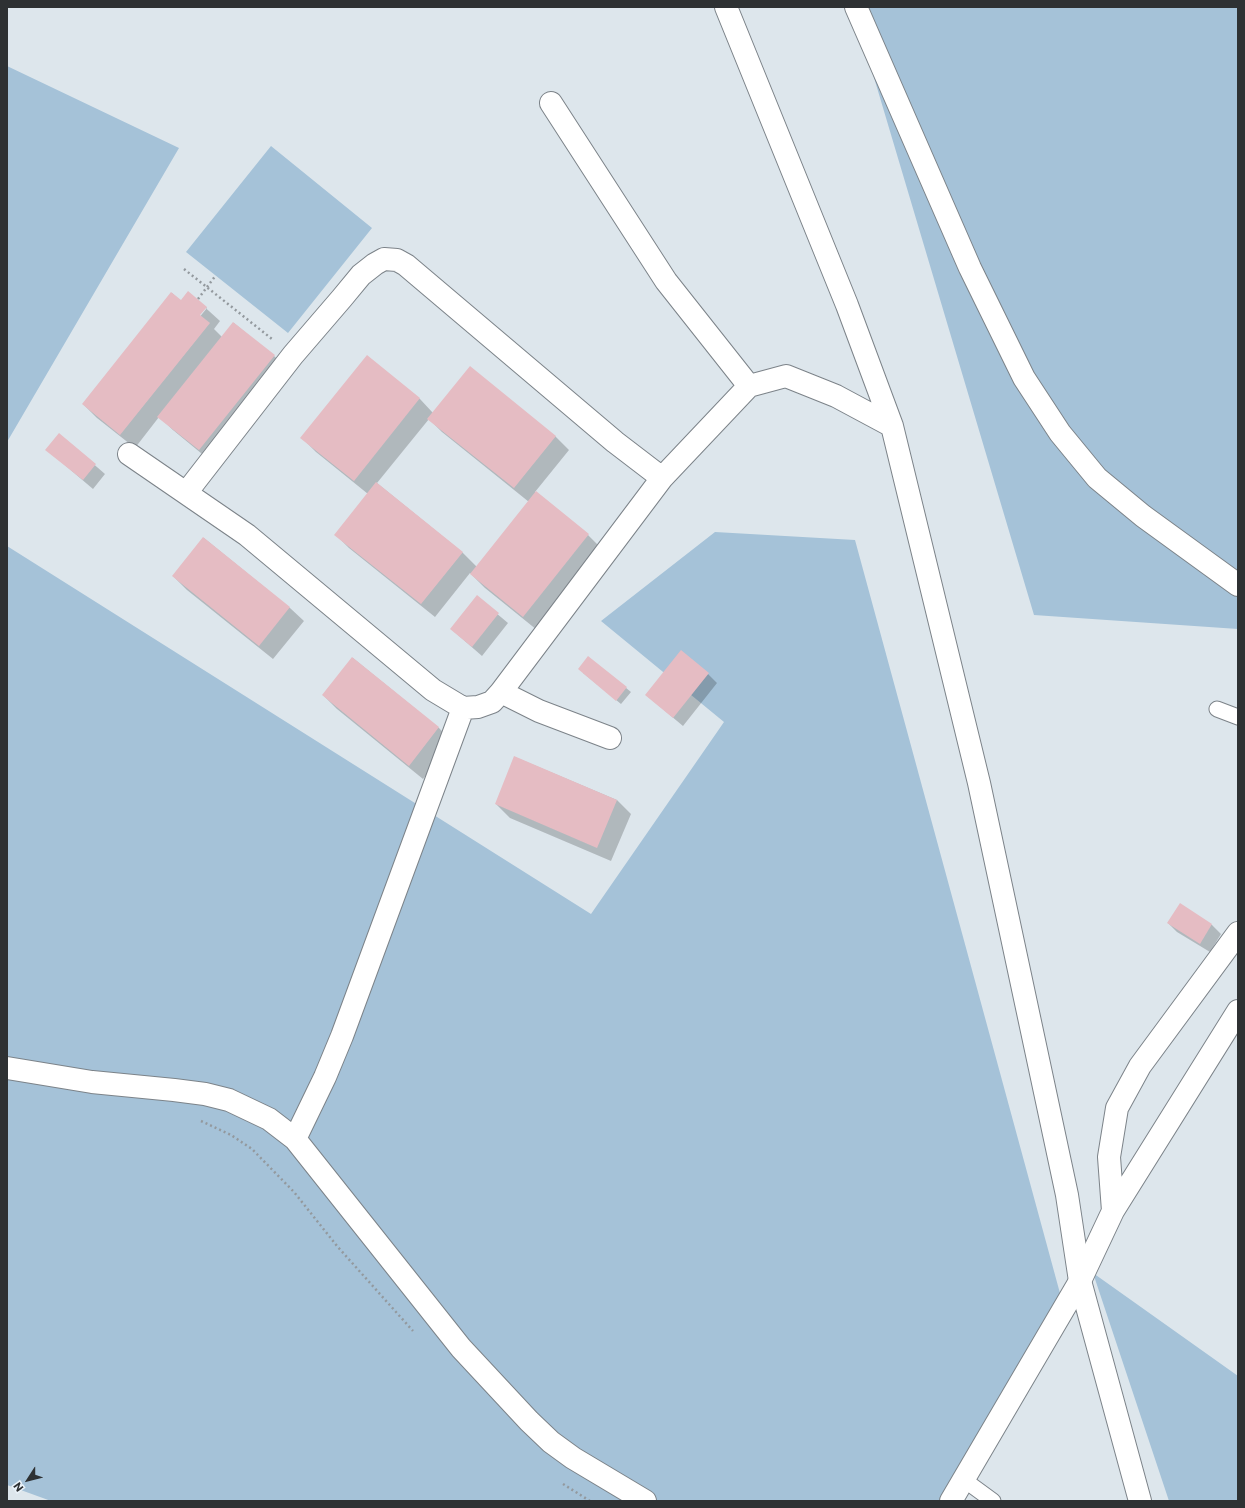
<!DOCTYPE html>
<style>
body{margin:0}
#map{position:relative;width:1245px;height:1508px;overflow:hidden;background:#dde6ec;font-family:Commissioner,sans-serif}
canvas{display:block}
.frame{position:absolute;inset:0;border:8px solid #2e3133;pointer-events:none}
.north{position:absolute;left:8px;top:1460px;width:40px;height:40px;-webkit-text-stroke:3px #ebf3fa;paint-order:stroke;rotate:234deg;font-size:11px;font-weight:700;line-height:16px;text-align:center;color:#2e3133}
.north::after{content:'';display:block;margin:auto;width:14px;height:18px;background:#2e3133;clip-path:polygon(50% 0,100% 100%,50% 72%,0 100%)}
</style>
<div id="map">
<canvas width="1245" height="1508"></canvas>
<div class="frame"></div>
<div class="north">N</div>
</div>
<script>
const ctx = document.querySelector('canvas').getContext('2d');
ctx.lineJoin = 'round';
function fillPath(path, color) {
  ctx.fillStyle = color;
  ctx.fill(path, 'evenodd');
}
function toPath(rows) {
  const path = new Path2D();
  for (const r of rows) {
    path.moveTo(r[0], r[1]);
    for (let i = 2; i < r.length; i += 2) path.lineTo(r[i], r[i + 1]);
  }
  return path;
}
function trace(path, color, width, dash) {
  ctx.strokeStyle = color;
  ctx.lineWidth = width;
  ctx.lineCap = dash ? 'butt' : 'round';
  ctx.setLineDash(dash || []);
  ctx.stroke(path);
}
fillPath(toPath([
 [853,7,1238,7,1238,629,1034,615],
 [7,66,179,148,7,442],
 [271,146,372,228,288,333,186,252],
 [715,532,855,540,1067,1319,950,1501,51,1501,7,1485,7,546,591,914,724,722,601,621],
 [1093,1273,1238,1376,1238,1501,1169,1501]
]), '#a5c2d8');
fillPath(toPath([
 [188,292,220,321,214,329,222,337,234,323,274,356,288,369,213,463,173,430,159,417,135,448,97,418,83,404,172,293,181,301],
 [206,307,207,308,198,319,196,318],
 [367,356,420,399,433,413,555,436,569,450,535,492,588,535,602,549,537,630,485,588,470,573,435,617,349,548,336,535,368,494,316,452,302,438],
 [429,419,442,432,529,502,477,567,462,552,377,483],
 [59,434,105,474,93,489,47,450],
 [204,538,290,608,304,621,273,659,187,590,173,576],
 [477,597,508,623,482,656,451,629],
 [588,657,631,692,621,704,583,673],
 [353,658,439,728,452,742,423,779,337,709,323,695],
 [708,674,717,683,683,726,646,695],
 [515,757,617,800,631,814,611,861,510,818,496,804],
 [1180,905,1212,925,1221,934,1210,952,1177,932,1168,923]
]), '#0003');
fillPath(toPath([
 [188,291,207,307,200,315,210,323,120,435,82,404,171,292,181,300],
 [233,322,275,355,199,450,157,417],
 [367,355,420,398,354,481,300,438],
 [470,366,556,436,514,488,427,419],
 [59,433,96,464,83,480,45,450],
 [376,482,463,552,421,604,334,535],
 [536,491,589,534,523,617,470,574],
 [203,537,290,607,259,646,172,576],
 [477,595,499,613,472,647,450,629],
 [681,650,709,673,673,718,645,695],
 [588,656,627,687,616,701,578,669],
 [352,657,439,727,409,766,322,695],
 [514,756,617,800,597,848,495,804],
 [1180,903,1212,924,1200,944,1167,923]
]), '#e5bcc3');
const lane = toPath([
 [1217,709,1238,717],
 [963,1479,993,1501]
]);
const street = toPath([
 [726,7,847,305,892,426,979,783,1067,1195,1080,1281,1140,1501],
 [856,7,970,268,1024,378,1060,433,1097,478,1143,516,1238,585],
 [551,103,666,281,749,386,786,376,836,396,892,426],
 [129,454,247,535,433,690,463,708,478,707,492,702,501,692,662,478,749,386],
 [186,493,293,355,342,298,361,275,375,264,384,259,397,260,406,265,615,442,662,478],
 [501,692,539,711,610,738],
 [7,1068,92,1082,174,1090,205,1094,229,1100,269,1119,295,1139,461,1348,529,1421,551,1442,573,1458,645,1501],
 [295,1139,325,1077,342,1036,463,708]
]);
const secondary = toPath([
 [1113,1211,1109,1157,1117,1108,1140,1066,1238,933],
 [951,1501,1080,1281,1113,1211,1238,1011]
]);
trace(lane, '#7c8389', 17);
trace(street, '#7c8389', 24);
trace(secondary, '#7c8389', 24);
trace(toPath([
 [184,269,272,339],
 [198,299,216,275],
 [201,1121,231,1135,252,1149,294,1192,337,1246,413,1331],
 [563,1484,590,1501]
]), '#93999e', 2.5, [2, 3]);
trace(lane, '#fff', 15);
trace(street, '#fff', 22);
trace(secondary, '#fff', 22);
</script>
